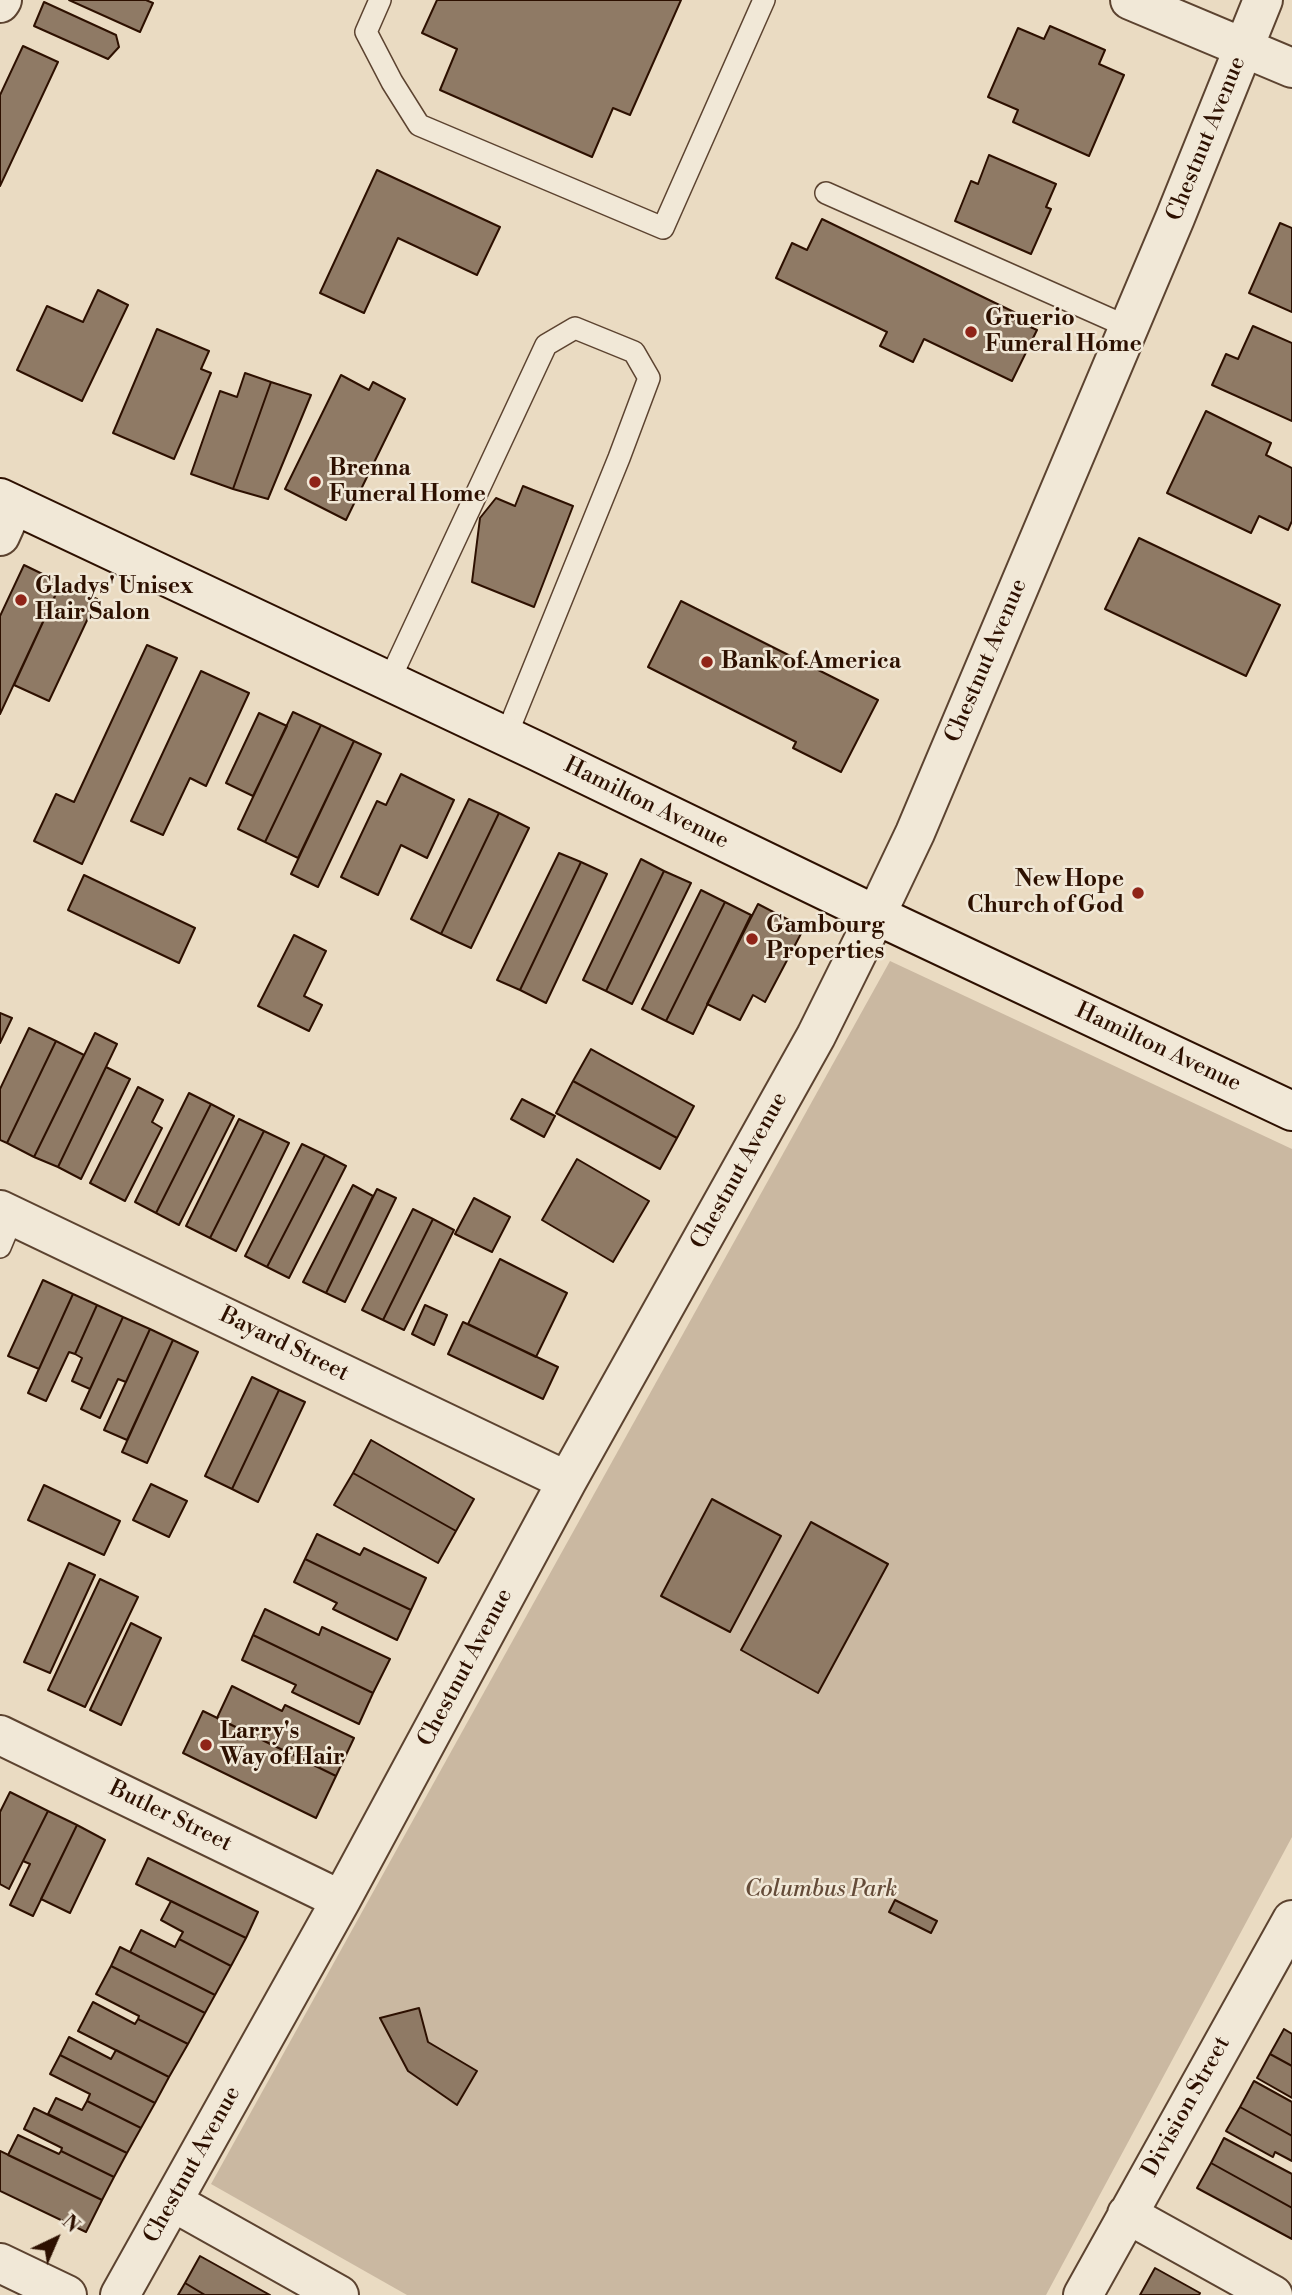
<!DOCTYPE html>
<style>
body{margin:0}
#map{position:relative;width:1292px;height:2295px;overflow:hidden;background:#eadbc2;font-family:"Libre Bodoni",serif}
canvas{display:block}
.north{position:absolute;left:21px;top:2204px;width:70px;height:70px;-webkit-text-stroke:5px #f1e8d7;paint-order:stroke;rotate:44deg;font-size:19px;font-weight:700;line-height:28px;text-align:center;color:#2d1000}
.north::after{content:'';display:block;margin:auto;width:24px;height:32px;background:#2d1000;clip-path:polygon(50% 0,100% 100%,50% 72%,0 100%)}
</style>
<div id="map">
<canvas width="1292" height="2295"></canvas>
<div class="north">N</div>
</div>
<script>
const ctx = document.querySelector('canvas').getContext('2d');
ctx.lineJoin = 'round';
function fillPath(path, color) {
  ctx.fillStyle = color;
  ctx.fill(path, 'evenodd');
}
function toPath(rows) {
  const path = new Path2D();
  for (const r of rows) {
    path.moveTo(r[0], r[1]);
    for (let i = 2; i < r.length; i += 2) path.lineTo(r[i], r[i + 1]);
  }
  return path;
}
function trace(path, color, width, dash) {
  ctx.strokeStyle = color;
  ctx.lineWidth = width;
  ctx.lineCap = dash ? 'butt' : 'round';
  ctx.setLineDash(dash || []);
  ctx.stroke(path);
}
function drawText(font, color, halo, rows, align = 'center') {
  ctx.font = font + ' "Libre Bodoni",serif';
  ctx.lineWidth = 5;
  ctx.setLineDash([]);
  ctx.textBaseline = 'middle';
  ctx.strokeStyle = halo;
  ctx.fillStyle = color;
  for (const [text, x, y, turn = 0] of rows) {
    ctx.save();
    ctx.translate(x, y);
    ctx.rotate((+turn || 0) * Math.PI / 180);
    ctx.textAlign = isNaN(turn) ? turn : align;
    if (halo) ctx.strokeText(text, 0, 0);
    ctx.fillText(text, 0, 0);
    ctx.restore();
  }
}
fillPath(toPath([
 [890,961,1292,1149,1292,1837,1046,2295,407,2295,211,2184]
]), '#cab8a1');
const building = toPath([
 [69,0,146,0,153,3,140,32,69,0],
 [437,0,681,0,630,115,613,108,592,157,440,90,457,49,422,33,437,0],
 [44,2,116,35,119,47,108,59,34,26,44,2],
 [1050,26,1105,50,1099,64,1124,75,1089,156,1013,122,1018,110,988,97,1018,28,1044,39,1050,26],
 [23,46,58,62,0,186,0,95,23,46],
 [989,155,1056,184,1046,207,1051,209,1031,254,955,221,971,181,978,184,989,155],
 [377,170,500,227,477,275,398,238,364,313,320,293,377,170],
 [822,219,1018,314,1015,320,1037,330,1012,381,924,339,913,362,880,346,887,332,776,278,792,243,807,250,822,219],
 [1280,223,1292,228,1292,312,1249,293,1280,223],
 [98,290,128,305,82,401,17,370,47,306,83,322,98,290],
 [1253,326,1292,343,1292,421,1212,385,1226,354,1238,359,1253,326],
 [157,329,209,351,201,369,211,373,174,459,113,433,157,329],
 [245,373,271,382,233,489,191,474,220,391,237,397,245,373],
 [341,375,369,390,373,382,405,399,346,520,285,489,341,375],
 [271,382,311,395,268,499,233,489,271,382],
 [1206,411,1271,443,1266,455,1292,468,1292,521,1288,530,1259,516,1251,533,1167,493,1206,411],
 [523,486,573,506,534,607,472,582,480,518,496,498,515,506,523,486],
 [1139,538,1280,605,1246,676,1105,609,1139,538],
 [24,565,61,583,0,714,0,616,24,565],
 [61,583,97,599,49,701,14,685,61,583],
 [681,601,878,700,841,772,793,748,796,742,648,667,681,601],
 [147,645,177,658,82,864,34,841,56,794,74,802,147,645],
 [201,671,249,693,206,786,190,778,163,835,131,821,201,671],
 [293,712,321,725,265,842,238,829,293,712],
 [259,713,287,726,253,796,226,783,259,713],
 [321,725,354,741,298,858,265,842,321,725],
 [354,741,381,754,318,887,291,874,354,741],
 [401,774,454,800,427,858,401,845,378,895,341,877,377,801,386,805,401,774],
 [469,799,499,813,441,934,411,919,469,799],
 [499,813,529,828,471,948,441,934,499,813],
 [559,853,581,862,520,990,497,980,559,853],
 [641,859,664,871,606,991,583,980,641,859],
 [581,862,607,874,546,1003,520,990,581,862],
 [664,871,691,883,632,1004,606,991,664,871],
 [84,875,195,928,179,963,68,910,84,875],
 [701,890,725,902,666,1021,642,1009,701,890],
 [725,902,751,915,693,1034,666,1021,725,902],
 [758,904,804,928,765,1002,753,995,740,1020,707,1004,758,904],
 [294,935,326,951,304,996,322,1005,309,1031,258,1006,294,935],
 [0,1013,12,1018,0,1043,0,1013],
 [29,1028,56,1041,7,1143,0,1140,0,1089,29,1028],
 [95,1033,117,1044,58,1167,34,1157,95,1033],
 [56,1041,84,1055,34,1157,7,1143,56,1041],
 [591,1049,694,1106,677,1138,573,1081,591,1049],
 [106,1067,130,1079,81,1179,58,1167,106,1067],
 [573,1081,677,1138,660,1169,556,1113,573,1081],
 [138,1087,163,1100,152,1122,162,1128,125,1201,90,1183,138,1087],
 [189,1093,211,1104,156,1213,135,1202,189,1093],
 [522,1099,555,1116,544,1137,511,1119,522,1099],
 [211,1104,234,1116,179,1225,156,1213,211,1104],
 [239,1119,264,1131,210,1238,186,1226,239,1119],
 [264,1131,289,1143,236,1251,210,1238,264,1131],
 [302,1144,325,1155,267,1267,245,1256,302,1144],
 [325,1155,346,1166,289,1278,267,1267,325,1155],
 [577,1159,649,1201,613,1262,542,1220,577,1159],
 [353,1185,373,1196,326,1293,303,1282,353,1185],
 [377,1189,396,1198,345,1302,326,1293,377,1189],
 [474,1198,510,1217,492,1252,455,1234,474,1198],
 [413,1209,433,1219,383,1320,362,1310,413,1209],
 [433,1219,454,1230,404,1330,383,1320,433,1219],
 [500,1259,567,1293,536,1357,468,1324,500,1259],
 [43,1280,73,1294,39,1369,8,1356,43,1280],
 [73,1294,97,1305,75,1354,69,1352,46,1401,28,1393,73,1294],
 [97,1305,123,1317,90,1389,72,1381,82,1358,75,1354,97,1305],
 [425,1305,447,1315,434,1345,412,1334,425,1305],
 [123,1317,150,1329,126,1382,118,1379,100,1418,81,1409,123,1317],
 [463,1322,558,1367,543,1399,448,1354,463,1322],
 [150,1329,173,1340,127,1440,104,1430,150,1329],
 [173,1340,198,1352,147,1463,122,1452,173,1340],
 [252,1377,279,1390,232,1489,205,1476,252,1377],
 [279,1390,305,1402,258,1502,232,1489,279,1390],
 [371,1440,474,1499,456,1531,353,1473,371,1440],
 [353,1473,456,1531,438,1563,334,1505,353,1473],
 [151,1484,187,1501,169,1537,133,1520,151,1484],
 [44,1485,120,1521,104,1555,28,1520,44,1485],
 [712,1499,781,1536,730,1632,661,1596,712,1499],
 [811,1522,888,1564,818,1693,741,1650,811,1522],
 [317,1534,360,1555,364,1548,426,1578,411,1610,305,1559,317,1534],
 [305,1559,411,1610,397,1640,333,1609,337,1603,294,1582,305,1559],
 [69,1563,95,1575,50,1673,24,1662,69,1563],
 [100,1579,138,1597,85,1707,48,1690,100,1579],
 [265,1609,319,1635,322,1627,390,1659,373,1693,253,1635,265,1609],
 [131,1623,161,1638,121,1725,90,1710,131,1623],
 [253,1635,373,1693,359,1724,292,1692,296,1685,242,1660,253,1635],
 [232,1686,282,1711,285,1705,354,1738,336,1776,217,1718,232,1686],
 [203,1711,336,1776,316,1818,183,1753,203,1711],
 [10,1792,48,1811,9,1889,0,1884,0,1812,10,1792],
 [48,1811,77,1825,33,1916,10,1905,30,1864,23,1861,48,1811],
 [77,1825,105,1840,70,1913,41,1899,77,1825],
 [148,1858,258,1912,246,1938,136,1884,148,1858],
 [895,1900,937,1921,931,1933,889,1912,895,1900],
 [171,1901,246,1938,231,1966,179,1939,183,1932,161,1920,171,1901],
 [141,1930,175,1947,179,1939,231,1966,215,1995,130,1952,141,1930],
 [120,1947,215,1995,205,2013,111,1966,120,1947],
 [111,1966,205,2013,188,2044,138,2019,139,2016,96,1994,111,1966],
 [93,2002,135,2024,138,2019,188,2044,169,2077,78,2031,93,2002],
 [419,2008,428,2042,477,2071,457,2105,408,2071,380,2018,419,2008],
 [1284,2029,1292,2034,1292,2066,1270,2054,1284,2029],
 [69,2037,111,2059,116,2050,169,2077,155,2103,60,2055,69,2037],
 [1270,2054,1292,2066,1292,2098,1257,2078,1270,2054],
 [60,2055,155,2103,141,2128,87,2101,90,2094,50,2074,60,2055],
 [1254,2081,1292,2102,1292,2136,1240,2107,1254,2081],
 [56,2098,82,2110,87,2101,141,2128,127,2153,48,2114,56,2098],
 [1240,2107,1292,2136,1292,2161,1275,2152,1273,2157,1226,2131,1240,2107],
 [34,2108,127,2153,114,2177,61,2151,62,2148,24,2129,34,2108],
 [18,2135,59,2154,61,2151,114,2177,102,2200,8,2155,18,2135],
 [1224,2138,1292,2174,1292,2208,1211,2163,1224,2138],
 [0,2151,102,2200,86,2232,0,2191,0,2151],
 [1211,2163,1292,2208,1292,2239,1197,2188,1211,2163],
 [200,2256,270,2295,205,2295,185,2283,200,2256],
 [1155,2268,1200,2293,1199,2295,1140,2295,1155,2268],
 [185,2283,205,2295,178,2295,185,2283]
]);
fillPath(building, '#8f7a65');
trace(building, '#2d1000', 2);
const lane = toPath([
 [380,0,366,32,392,82,419,125,663,228,764,0],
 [826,193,1128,327],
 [389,681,546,345,575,328,634,352,649,378,619,458,506,736],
 [0,1247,13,1216]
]);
const street = toPath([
 [1130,0,1292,68],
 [0,3,2,0],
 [0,536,14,505],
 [0,1210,567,1481],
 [0,1735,341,1900],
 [173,2202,339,2295],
 [1127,2214,1273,2295],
 [0,2263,67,2295],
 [120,2295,341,1900,567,1481,816,1036,876,915,915,833,1175,218,1263,0],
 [1083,2295,1292,1920]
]);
const secondary = toPath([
 [0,498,537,751,876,915,1292,1111]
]);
trace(lane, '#5c4330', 24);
trace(street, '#5c4330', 42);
trace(secondary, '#2d1000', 42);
trace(lane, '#f1e8d7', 21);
trace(street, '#f1e8d7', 38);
trace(secondary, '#f1e8d7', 38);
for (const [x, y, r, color] of [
 [971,332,7,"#8f2418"],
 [315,482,7,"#8f2418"],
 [21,600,7,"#8f2418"],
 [707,662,7,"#8f2418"],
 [1138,893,7,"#8f2418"],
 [752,939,7,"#8f2418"],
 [206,1745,7,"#8f2418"]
]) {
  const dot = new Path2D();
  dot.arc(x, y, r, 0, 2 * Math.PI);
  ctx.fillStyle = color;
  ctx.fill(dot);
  trace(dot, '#f1e8d7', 2.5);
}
drawText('23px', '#2d1000', '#f1e8d7', [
 ["Chestnut Avenue",1207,139,-68],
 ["Chestnut Avenue",987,661,-67],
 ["Hamilton Avenue",646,804,26],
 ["Hamilton Avenue",1158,1048,25],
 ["Chestnut Avenue",740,1171,-61],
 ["Bayard Street",284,1345,26],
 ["Chestnut Avenue",466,1668,-62],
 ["Butler Street",170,1817,26],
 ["Division Street",1187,2107,-61],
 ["Chestnut Avenue",193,2165,-61]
]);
drawText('bold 23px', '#2d1000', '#f1e8d7', [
 ["Gruerio",985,319],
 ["Funeral Home",985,345],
 ["Brenna",329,469],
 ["Funeral Home",329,495],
 ["Gladys' Unisex",35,587],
 ["Hair Salon",35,613],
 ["Bank of America",721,662],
 ["New Hope",1124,880,"right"],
 ["Church of God",1124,906,"right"],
 ["Gambourg",766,926],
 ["Properties",766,952],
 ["Larry's",220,1732],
 ["Way of Hair",220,1758]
], 'left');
drawText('italic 23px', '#644b38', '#f1e8d7', [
 ["Columbus Park",821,1890]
]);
</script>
